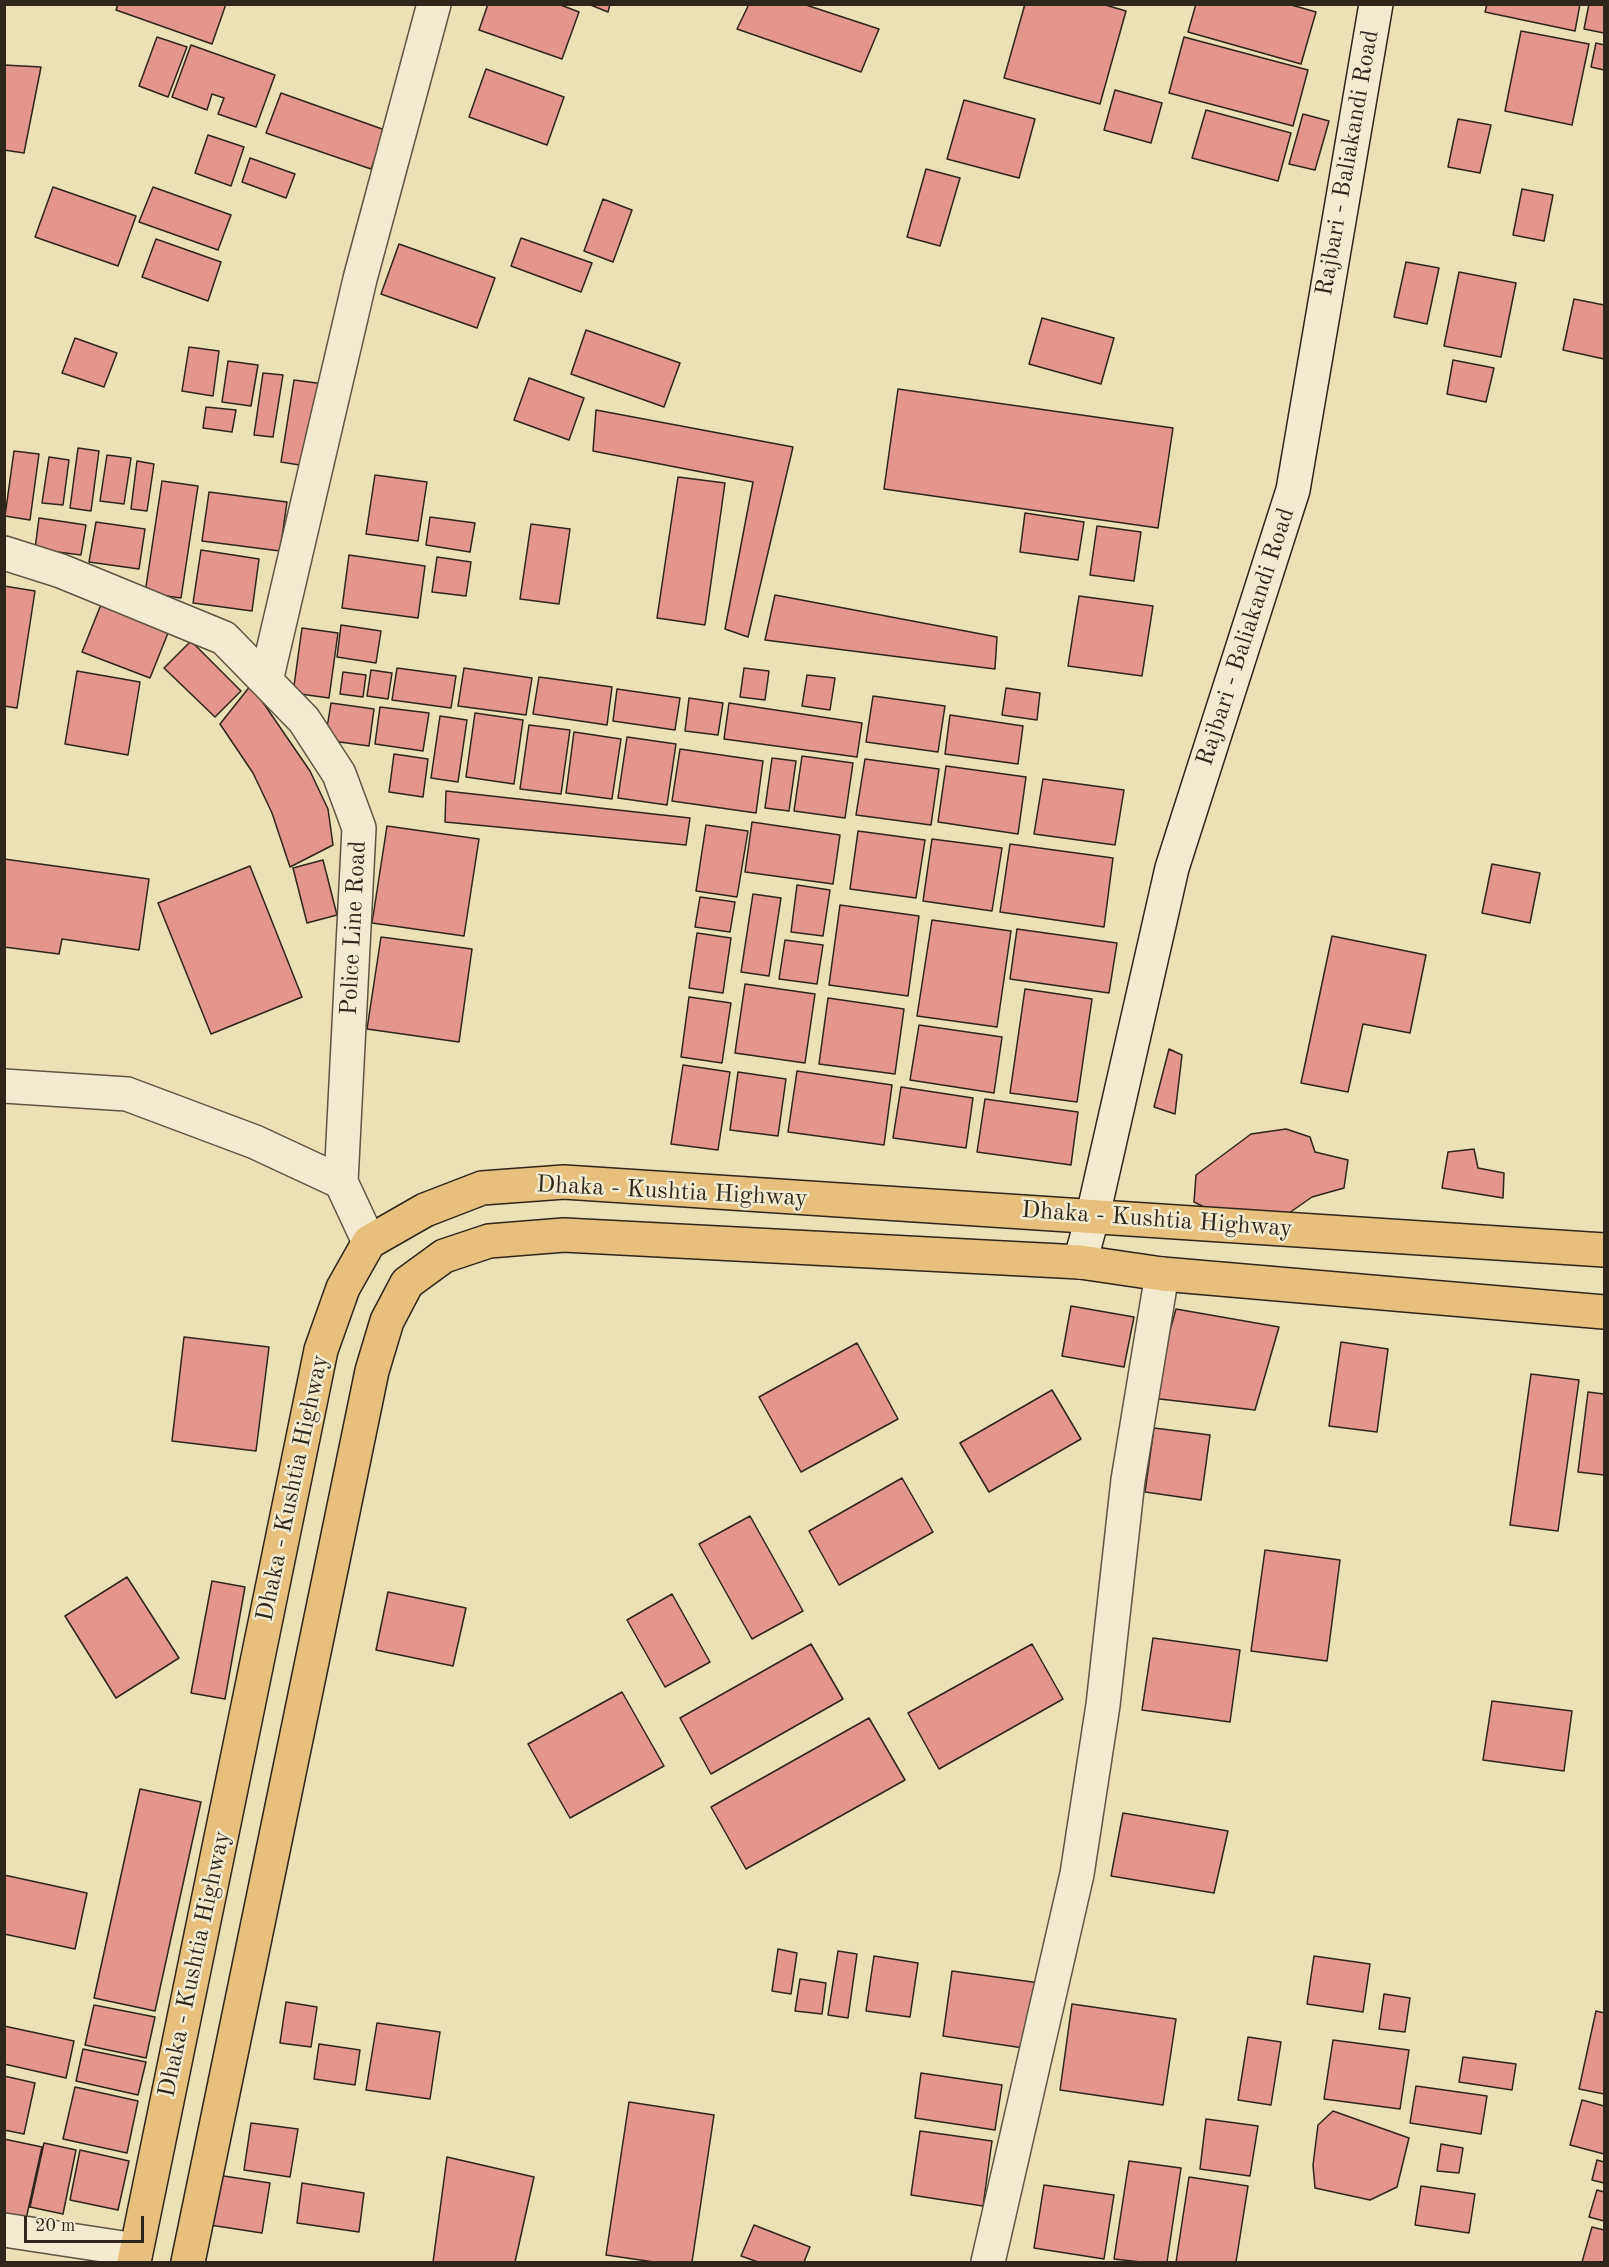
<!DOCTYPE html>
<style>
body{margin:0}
#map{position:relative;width:1609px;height:2267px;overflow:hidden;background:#ece0b7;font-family:"Old Standard TT",serif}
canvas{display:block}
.frame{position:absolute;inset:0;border:6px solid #2e251b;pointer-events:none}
.scale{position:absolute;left:24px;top:2216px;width:120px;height:27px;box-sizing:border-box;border:3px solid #2e251b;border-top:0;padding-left:8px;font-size:18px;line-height:21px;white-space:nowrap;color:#2e251b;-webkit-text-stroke:4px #f3ebd0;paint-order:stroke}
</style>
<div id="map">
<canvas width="1609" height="2267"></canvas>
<div class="frame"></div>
<div class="scale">20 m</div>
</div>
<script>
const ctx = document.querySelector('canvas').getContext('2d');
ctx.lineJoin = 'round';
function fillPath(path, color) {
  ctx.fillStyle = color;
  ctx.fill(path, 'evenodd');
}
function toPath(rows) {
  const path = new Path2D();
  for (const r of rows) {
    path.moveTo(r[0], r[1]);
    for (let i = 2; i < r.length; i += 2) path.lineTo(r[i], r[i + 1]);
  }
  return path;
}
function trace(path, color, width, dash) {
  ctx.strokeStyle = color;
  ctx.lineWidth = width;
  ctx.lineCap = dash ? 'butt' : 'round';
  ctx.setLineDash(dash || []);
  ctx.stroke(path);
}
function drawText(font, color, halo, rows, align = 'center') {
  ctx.font = font + ' "Old Standard TT",serif';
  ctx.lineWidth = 5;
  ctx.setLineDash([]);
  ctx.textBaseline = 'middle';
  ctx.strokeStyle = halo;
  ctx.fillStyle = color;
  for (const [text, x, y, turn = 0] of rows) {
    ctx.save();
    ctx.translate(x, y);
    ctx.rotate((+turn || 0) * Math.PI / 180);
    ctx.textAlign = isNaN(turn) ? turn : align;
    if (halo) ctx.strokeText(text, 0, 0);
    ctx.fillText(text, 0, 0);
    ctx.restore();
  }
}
const building = toPath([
 [118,4,226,4,212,44,116,10,118,4],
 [488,4,558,4,579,12,562,59,479,30,488,4],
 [588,4,610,4,608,12,588,4],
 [749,4,803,4,879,29,861,72,737,29,749,4],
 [1025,4,1102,4,1126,11,1100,104,1004,78,1025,4],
 [1196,4,1288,4,1316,12,1301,64,1188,32,1196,4],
 [1487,4,1580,4,1575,31,1485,12,1487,4],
 [1589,4,1604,4,1604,33,1584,29,1589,4],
 [1521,31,1589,44,1572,125,1505,111,1521,31],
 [157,37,187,47,168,97,139,86,157,37],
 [1184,37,1308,70,1293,126,1169,93,1184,37],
 [1596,43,1604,45,1604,70,1591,67,1596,43],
 [191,45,275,75,256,127,218,114,224,98,212,94,207,110,172,97,191,45],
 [4,65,41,67,24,153,4,150,4,65],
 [486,69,564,97,547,145,469,117,486,69],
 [1115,90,1162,103,1151,143,1104,130,1115,90],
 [281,93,385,130,371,169,266,133,281,93],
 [964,100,1035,119,1019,178,947,159,964,100],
 [1206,110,1291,133,1278,181,1192,158,1206,110],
 [1303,114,1329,121,1315,170,1289,164,1303,114],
 [1458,119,1491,125,1480,173,1448,167,1458,119],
 [208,135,244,147,231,186,195,173,208,135],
 [250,158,295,174,286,198,242,182,250,158],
 [926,169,960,178,940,246,907,237,926,169],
 [53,187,136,216,118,266,35,237,53,187],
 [153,187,231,215,218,250,139,222,153,187],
 [1522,189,1553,195,1544,241,1513,235,1522,189],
 [603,199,632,210,613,262,584,251,603,199],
 [521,238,592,263,581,292,511,266,521,238],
 [156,239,221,262,208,301,142,277,156,239],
 [399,244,495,278,477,328,381,294,399,244],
 [1406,262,1439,268,1427,324,1394,317,1406,262],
 [1459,272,1516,283,1501,357,1444,346,1459,272],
 [1574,299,1604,305,1604,359,1563,350,1574,299],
 [1042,318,1114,338,1101,384,1029,364,1042,318],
 [586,330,680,363,664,407,571,374,586,330],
 [75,338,117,353,104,387,62,373,75,338],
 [189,347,219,351,213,396,182,391,189,347],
 [1453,360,1494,368,1486,402,1447,394,1453,360],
 [228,361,258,365,251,406,222,402,228,361],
 [263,373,283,375,273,437,254,435,263,373],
 [529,378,584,398,569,440,514,420,529,378],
 [294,380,324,384,312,467,281,462,294,380],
 [898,389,1173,428,1158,528,884,489,898,389],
 [206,407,236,410,232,432,203,428,206,407],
 [596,410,793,447,748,637,725,629,753,482,593,451,596,410],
 [78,448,99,451,91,511,70,508,78,448],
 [14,451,39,454,30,520,5,516,14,451],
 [107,455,131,458,124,504,100,501,107,455],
 [49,457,69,460,63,505,42,503,49,457],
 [137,461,154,464,147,511,131,509,137,461],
 [375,475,427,482,418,541,366,534,375,475],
 [678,477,725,483,705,625,657,618,678,477],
 [162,481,198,486,181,598,145,593,162,481],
 [209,492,287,502,280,551,202,541,209,492],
 [1025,513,1084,522,1078,560,1020,552,1025,513],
 [430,517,475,523,470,552,426,545,430,517],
 [39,518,86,525,81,555,35,549,39,518],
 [96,522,145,529,139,569,89,562,96,522],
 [531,524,570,529,559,604,520,599,531,524],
 [1097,526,1141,532,1134,581,1090,575,1097,526],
 [201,550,259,559,252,611,193,603,201,550],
 [349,555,425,566,418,618,342,608,349,555],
 [437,557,471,562,466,596,432,592,437,557],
 [4,586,35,591,17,708,4,706,4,586],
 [775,595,997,637,995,669,765,640,775,595],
 [1079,596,1153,606,1142,676,1068,666,1079,596],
 [102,602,170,628,150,678,82,652,102,602],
 [341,625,381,631,376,663,337,657,341,625],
 [302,628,338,633,329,698,293,693,302,628],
 [191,641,241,691,215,717,164,668,191,641],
 [397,668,456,676,451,708,392,700,397,668],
 [464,668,532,678,526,715,458,706,464,668],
 [744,668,769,671,765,700,740,697,744,668],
 [371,670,392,673,388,699,367,696,371,670],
 [77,671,140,682,128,755,65,744,77,671],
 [343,672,366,675,363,697,340,694,343,672],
 [807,675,835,678,830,710,802,706,807,675],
 [539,677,612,687,607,725,533,714,539,677],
 [251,685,310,771,328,809,333,845,290,867,272,813,253,773,220,724,251,685],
 [1006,688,1040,693,1037,720,1002,715,1006,688],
 [617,689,680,698,675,730,613,721,617,689],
 [873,696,945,706,938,752,866,742,873,696],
 [689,698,723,703,718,735,685,731,689,698],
 [331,703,374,709,369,746,325,740,331,703],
 [729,703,862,723,857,757,724,739,729,703],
 [380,707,429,713,423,751,375,744,380,707],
 [475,713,523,720,514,784,466,777,475,713],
 [950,715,1023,726,1018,764,945,754,950,715],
 [440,716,467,720,458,782,431,778,440,716],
 [529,725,570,730,561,794,520,789,529,725],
 [574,732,621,739,612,799,566,793,574,732],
 [627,737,676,744,667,805,618,798,627,737],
 [680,749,763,761,756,813,672,801,680,749],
 [394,754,428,759,423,797,389,792,394,754],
 [802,756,853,763,845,818,794,811,802,756],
 [772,758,796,761,789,811,765,808,772,758],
 [865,759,939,769,931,825,856,815,865,759],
 [946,766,1026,777,1018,834,938,822,946,766],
 [1043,779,1124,790,1115,845,1034,834,1043,779],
 [446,791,690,818,686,845,445,822,446,791],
 [752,822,840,835,833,884,745,872,752,822],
 [706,825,748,831,737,897,696,891,706,825],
 [387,826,479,839,464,936,372,923,387,826],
 [858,831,925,840,916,898,850,889,858,831],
 [932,839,1002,848,992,911,923,901,932,839],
 [1010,844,1113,858,1104,927,1000,912,1010,844],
 [4,859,149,879,139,950,62,939,59,954,4,947,4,859],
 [323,860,337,915,307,923,293,868,323,860],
 [1492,864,1540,873,1530,923,1482,913,1492,864],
 [250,866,302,997,211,1034,158,903,250,866],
 [797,885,830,890,823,936,791,932,797,885],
 [753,894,781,898,769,976,741,972,753,894],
 [700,897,735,902,730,932,695,927,700,897],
 [840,905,919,916,908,996,829,985,840,905],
 [932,920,1011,931,997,1027,917,1016,932,920],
 [1017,929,1117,943,1109,993,1010,979,1017,929],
 [697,933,731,938,723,993,689,988,697,933],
 [1332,936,1426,955,1410,1033,1363,1024,1348,1092,1301,1083,1332,936],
 [381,937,472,949,459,1042,367,1029,381,937],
 [785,940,823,945,817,984,779,979,785,940],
 [745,984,815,994,805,1063,735,1053,745,984],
 [1025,989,1092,999,1077,1102,1010,1093,1025,989],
 [689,997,731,1003,722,1063,681,1057,689,997],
 [828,998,904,1009,895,1074,819,1064,828,998],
 [919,1025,1002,1037,994,1093,910,1080,919,1025],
 [1169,1049,1182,1055,1175,1114,1154,1107,1169,1049],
 [683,1065,730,1072,718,1150,671,1144,683,1065],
 [797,1071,892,1085,884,1145,788,1132,797,1071],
 [738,1072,786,1079,778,1136,730,1130,738,1072],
 [901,1087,973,1098,966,1148,893,1138,901,1087],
 [985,1099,1078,1112,1071,1165,977,1152,985,1099],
 [1286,1129,1310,1137,1315,1152,1348,1160,1344,1188,1312,1197,1279,1220,1208,1209,1194,1202,1196,1175,1251,1134,1286,1129],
 [1474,1149,1478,1168,1504,1173,1503,1198,1442,1188,1448,1152,1474,1149],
 [1071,1306,1134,1317,1124,1367,1062,1356,1071,1306],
 [1176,1309,1279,1327,1255,1410,1151,1398,1176,1309],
 [184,1337,269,1347,256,1451,172,1441,184,1337],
 [1341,1342,1388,1349,1377,1432,1329,1426,1341,1342],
 [857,1343,898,1419,801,1472,759,1397,857,1343],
 [1531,1374,1579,1380,1558,1531,1510,1525,1531,1374],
 [1052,1390,1081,1439,989,1492,960,1443,1052,1390],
 [1588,1392,1604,1394,1604,1475,1578,1472,1588,1392],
 [1154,1428,1210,1435,1201,1500,1145,1492,1154,1428],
 [902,1478,933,1532,839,1585,809,1531,902,1478],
 [750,1516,803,1611,752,1639,699,1544,750,1516],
 [1265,1550,1340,1560,1327,1661,1251,1651,1265,1550],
 [127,1577,179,1658,116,1698,65,1616,127,1577],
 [212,1581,245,1587,225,1699,191,1693,212,1581],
 [388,1592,466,1608,453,1666,376,1650,388,1592],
 [672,1594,710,1662,665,1687,627,1620,672,1594],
 [1153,1638,1240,1650,1230,1722,1142,1710,1153,1638],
 [811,1644,843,1699,711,1774,680,1718,811,1644],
 [1032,1644,1063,1699,939,1769,908,1713,1032,1644],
 [622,1692,664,1766,570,1818,528,1744,622,1692],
 [1492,1701,1572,1711,1564,1771,1483,1760,1492,1701],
 [869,1718,905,1780,746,1869,711,1807,869,1718],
 [140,1789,201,1802,155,2011,94,1998,140,1789],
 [1123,1813,1228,1831,1214,1893,1111,1876,1123,1813],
 [4,1875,87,1893,75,1949,4,1934,4,1875],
 [778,1949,797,1953,791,1994,772,1991,778,1949],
 [838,1951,857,1954,848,2018,828,2015,838,1951],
 [874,1956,918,1963,910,2017,866,2011,874,1956],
 [1314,1956,1370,1964,1363,2012,1307,2004,1314,1956],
 [952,1971,1040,1983,1030,2049,943,2036,952,1971],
 [800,1979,826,1983,822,2014,795,2011,800,1979],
 [1384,1994,1410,1998,1405,2032,1379,2029,1384,1994],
 [286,2002,317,2007,311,2047,280,2043,286,2002],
 [1072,2004,1176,2019,1163,2105,1060,2090,1072,2004],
 [94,2005,155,2017,146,2058,85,2045,94,2005],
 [1596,2011,1604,2013,1604,2094,1579,2089,1596,2011],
 [377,2023,440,2032,430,2099,366,2090,377,2023],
 [4,2026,74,2041,66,2078,4,2064,4,2026],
 [1248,2037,1281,2042,1271,2105,1238,2100,1248,2037],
 [1333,2040,1409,2050,1400,2109,1324,2099,1333,2040],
 [319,2044,360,2050,355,2085,314,2079,319,2044],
 [83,2049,146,2062,138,2095,76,2081,83,2049],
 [1463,2057,1516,2064,1512,2090,1459,2082,1463,2057],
 [921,2073,1002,2085,995,2130,915,2118,921,2073],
 [4,2076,35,2083,24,2134,4,2130,4,2076],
 [1416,2086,1487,2096,1481,2134,1410,2123,1416,2086],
 [75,2087,138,2101,127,2153,63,2139,75,2087],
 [1582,2100,1604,2106,1604,2154,1570,2145,1582,2100],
 [629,2102,714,2115,692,2262,654,2262,606,2255,629,2102],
 [1333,2111,1409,2138,1397,2187,1370,2200,1315,2188,1313,2165,1318,2125,1333,2111],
 [1206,2119,1258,2126,1250,2176,1200,2169,1206,2119],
 [251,2123,298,2129,290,2177,244,2170,251,2123],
 [920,2131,992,2141,983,2206,911,2195,920,2131],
 [4,2139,42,2147,26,2219,4,2215,4,2139],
 [44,2143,76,2150,63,2214,30,2207,44,2143],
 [1441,2144,1463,2148,1459,2173,1437,2171,1441,2144],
 [80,2150,129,2161,118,2210,70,2200,80,2150],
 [447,2157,534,2177,515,2262,433,2262,447,2157],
 [1597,2160,1604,2162,1604,2183,1592,2180,1597,2160],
 [1129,2161,1181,2168,1167,2262,1141,2262,1114,2259,1129,2161],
 [217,2175,270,2183,262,2233,210,2225,217,2175],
 [1189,2177,1248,2186,1236,2262,1176,2262,1189,2177],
 [302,2183,364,2193,359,2232,297,2223,302,2183],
 [1044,2185,1114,2195,1104,2259,1034,2248,1044,2185],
 [1421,2186,1475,2194,1469,2233,1415,2225,1421,2186],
 [1597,2190,1604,2192,1604,2221,1589,2217,1597,2190],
 [754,2225,810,2247,804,2262,758,2262,741,2256,754,2225],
 [1592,2227,1604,2230,1604,2262,1582,2262,1592,2227]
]);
fillPath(building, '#e4968c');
trace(building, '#2e251b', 1.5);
const minor = toPath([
 [4,553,61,571,224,638,304,720,339,774,359,828,341,1182,369,1242],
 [266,681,360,279,434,4],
 [4,1086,127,1094,255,1142,341,1182],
 [4,2230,136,2250],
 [988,2262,1077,1874,1103,1705,1128,1480,1162,1274]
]);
const secondary = toPath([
 [1080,1262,1093,1215,1172,868,1293,490,1376,4]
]);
const primary = toPath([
 [134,2262,321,1350,343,1288,369,1242,425,1210,482,1188,564,1182,1604,1250],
 [188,2262,372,1371,387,1321,407,1283,444,1256,489,1241,564,1235,1080,1262,1162,1274,1604,1312]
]);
trace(minor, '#5e5442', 36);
trace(secondary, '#2e251b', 36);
trace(primary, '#2e251b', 36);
trace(minor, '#f3ebd0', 33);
trace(secondary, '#f3ebd0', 33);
trace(primary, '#e6c07c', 33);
drawText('24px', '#2e251b', '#f3ebd0', [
 ["Rajbari - Baliakandi Road",1348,163,-80],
 ["Rajbari - Baliakandi Road",1246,637,-72],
 ["Police Line Road",354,928,-87],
 ["Dhaka - Kushtia Highway",672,1192,3],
 ["Dhaka - Kushtia Highway",1157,1220,4],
 ["Dhaka - Kushtia Highway",293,1488,-78],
 ["Dhaka - Kushtia Highway",195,1964,-78]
]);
</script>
